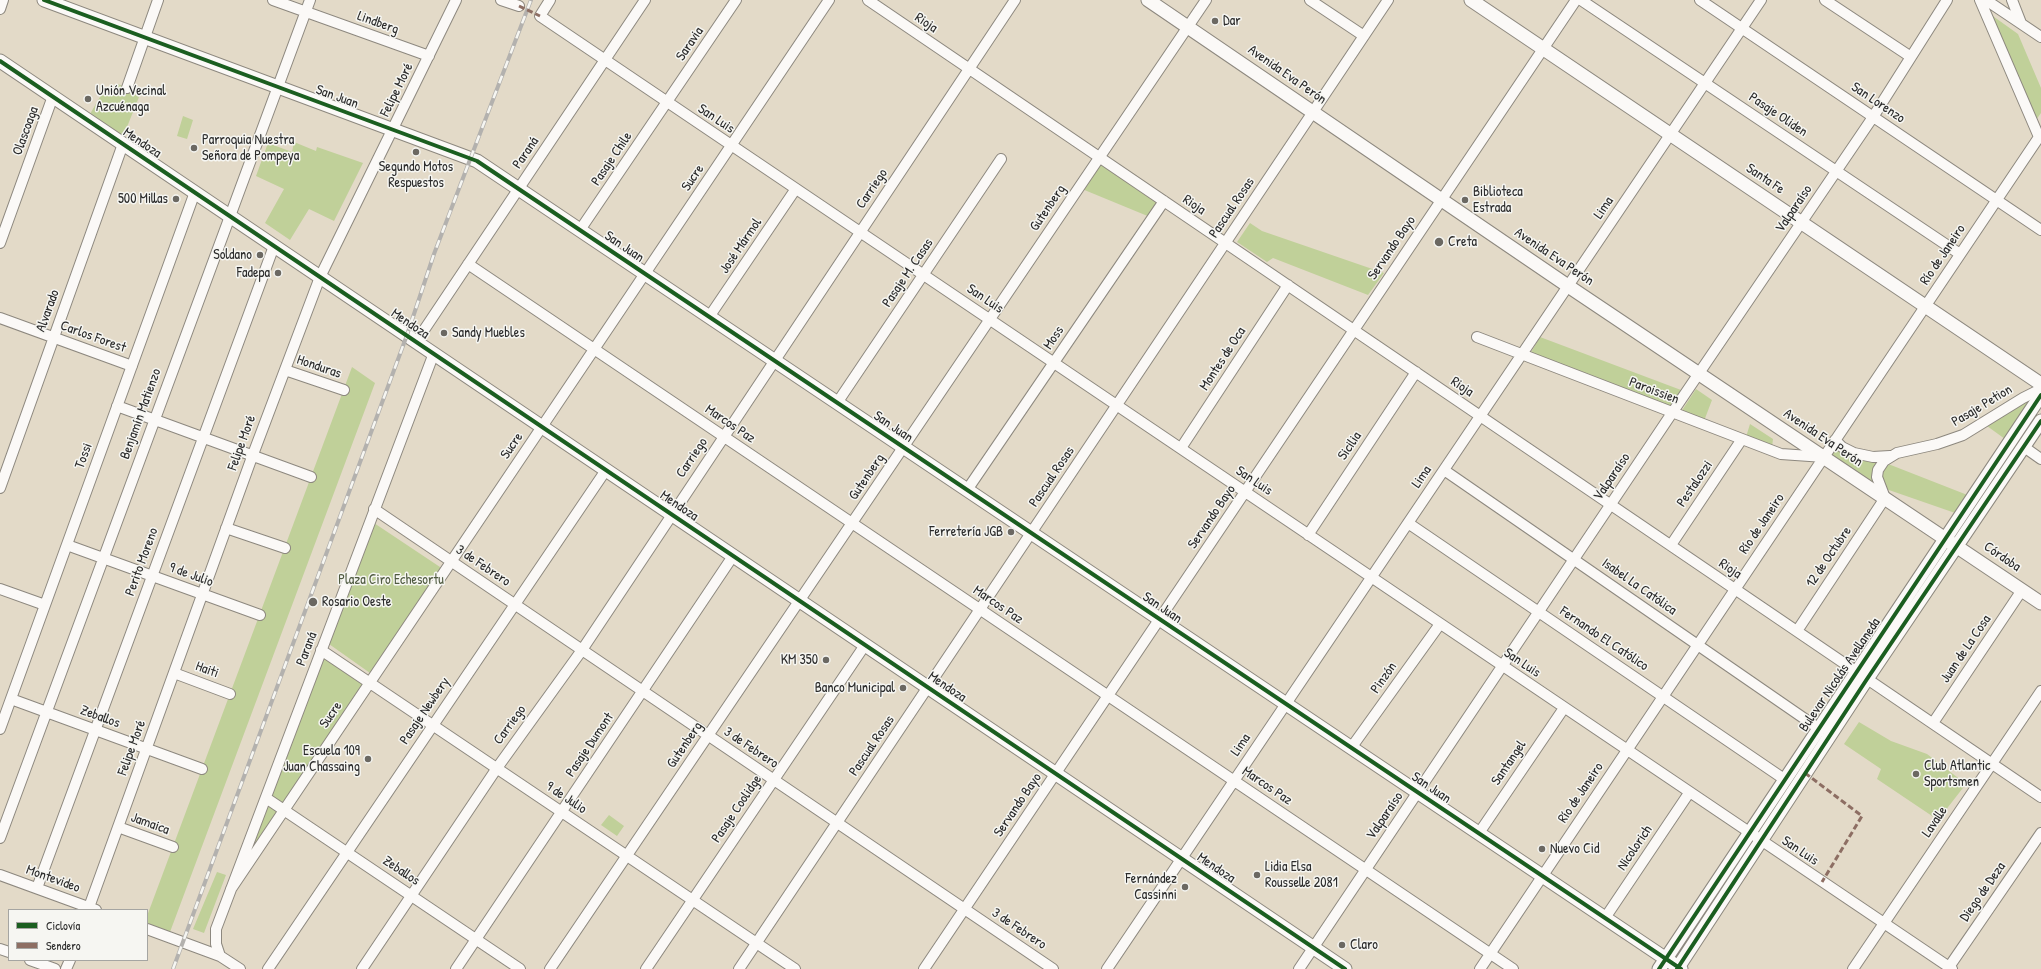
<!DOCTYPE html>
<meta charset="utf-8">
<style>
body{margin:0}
#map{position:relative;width:2041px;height:969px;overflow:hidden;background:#e3dac8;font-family:"Patrick Hand",sans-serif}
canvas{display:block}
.legend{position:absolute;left:8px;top:909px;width:140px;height:52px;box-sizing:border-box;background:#f6f6f2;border:1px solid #a5a5a2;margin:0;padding:5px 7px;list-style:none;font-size:12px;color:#2b2b2b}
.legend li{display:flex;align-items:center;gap:8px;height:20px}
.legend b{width:20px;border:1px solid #a5a5a2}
</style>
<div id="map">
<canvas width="2041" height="969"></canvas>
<ul class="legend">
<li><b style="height:5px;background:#1b5e20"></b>Ciclovía</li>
<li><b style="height:5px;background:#8d6e63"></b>Sendero</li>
</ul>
</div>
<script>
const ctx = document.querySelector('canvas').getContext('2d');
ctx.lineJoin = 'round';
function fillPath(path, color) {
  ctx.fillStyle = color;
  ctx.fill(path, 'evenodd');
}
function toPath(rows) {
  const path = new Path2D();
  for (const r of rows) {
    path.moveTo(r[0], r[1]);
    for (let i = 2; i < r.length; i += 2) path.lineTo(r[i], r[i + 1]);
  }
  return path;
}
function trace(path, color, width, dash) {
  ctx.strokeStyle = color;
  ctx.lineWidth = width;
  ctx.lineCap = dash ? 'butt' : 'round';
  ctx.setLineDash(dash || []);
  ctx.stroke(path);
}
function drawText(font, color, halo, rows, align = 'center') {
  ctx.font = font + ' "Patrick Hand",sans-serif';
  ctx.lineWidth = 3;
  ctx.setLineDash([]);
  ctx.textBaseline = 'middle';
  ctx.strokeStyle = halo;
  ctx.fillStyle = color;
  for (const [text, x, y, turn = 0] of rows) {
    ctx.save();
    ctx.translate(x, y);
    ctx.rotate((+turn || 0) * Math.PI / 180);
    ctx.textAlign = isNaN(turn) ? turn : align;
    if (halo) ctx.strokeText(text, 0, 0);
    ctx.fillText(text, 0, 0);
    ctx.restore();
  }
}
fillPath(toPath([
 [1990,14,2018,34,2041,88,2041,113,2036,120],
 [118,84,135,91,134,94,139,97,123,137,90,114,104,90,114,94],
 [183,116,193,120,187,139,177,136],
 [294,142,316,151,317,147,363,163,334,221,309,209,290,240,265,223,284,189,256,176,268,143,292,152],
 [1099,163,1159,203,1150,217,1082,189],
 [1250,223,1262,231,1384,273,1368,295,1273,258,1267,262,1237,242],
 [1540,337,1681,390,1670,407,1530,354],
 [352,367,375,383,170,932,147,923,147,916],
 [1696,389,1712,400,1704,421,1681,412],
 [2036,394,2005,439,1987,426],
 [1750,424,1773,439,1772,447,1746,437],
 [1833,447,1878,460,1970,496,1958,514,1886,489,1870,483,1829,457],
 [374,523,443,569,370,673,329,644],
 [322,656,365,684,285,806,268,796],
 [1859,722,1891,741,1927,754,1966,784,1938,820,1877,779,1881,769,1844,744],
 [266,803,279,811,242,868],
 [609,815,624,826,617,836,601,825],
 [217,872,226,875,204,933,193,929]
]), '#c0d099');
const minor = toPath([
 [273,0,429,56],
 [501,0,519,6],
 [550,0,540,16,1952,969],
 [868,0,2041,797],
 [1310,0,1364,36],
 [1581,0,1960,254],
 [1700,0,2041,230],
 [1825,0,1911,57],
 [1980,0,2039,137],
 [1986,0,2041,37],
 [2012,0,2021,23],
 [0,9,3,0],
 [127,88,158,0],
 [580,230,736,0],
 [0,243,53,96],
 [468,264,1513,969],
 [709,317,795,190],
 [0,318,132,366],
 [1477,337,1781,454,1824,457],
 [416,342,645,0],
 [285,370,344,390],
 [837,403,1001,159],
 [117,406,311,477],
 [1835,440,1842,447,1854,453,1873,457,1890,456],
 [2024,447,2041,459],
 [1181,448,1288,285],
 [1444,470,1818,728],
 [0,488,123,144],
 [967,490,1164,201],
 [374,509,1053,969],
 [1408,523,1784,779],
 [226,528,285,548],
 [1308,535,1416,372],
 [67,545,260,615],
 [1671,545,1742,439],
 [0,589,45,605],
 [1797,631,1885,498,1877,477,1878,470,1884,461,1897,453,1937,444,1963,435,2023,398,2041,389],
 [321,650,795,969],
 [174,673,230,694],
 [11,699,202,769],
 [1933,723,2022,590],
 [0,729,195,192],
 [1351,748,1440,624],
 [266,798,520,969],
 [118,827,173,847],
 [1479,833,1564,708],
 [0,838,310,0],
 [0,875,96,910],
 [37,888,274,246],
 [231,889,829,0],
 [88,910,252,457,320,277,456,0],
 [1605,918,1689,793],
 [147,929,220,956,240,969],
 [0,949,9,952],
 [220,956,216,944,216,929,434,353],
 [30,960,55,969],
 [1949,967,2041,833],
 [66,969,70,960],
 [268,969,606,470],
 [362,969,497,768,582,650,1015,0],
 [456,969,733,556],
 [550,969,1206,0],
 [646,969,865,645],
 [739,969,1388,0],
 [924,969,1576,0],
 [1107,969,1761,0],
 [1299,969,1672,413,1873,117,1947,0],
 [1480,969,2041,134],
 [1853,969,2041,691]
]);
const major = toPath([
 [44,0,477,161,1681,969],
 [1148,0,1568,286,2041,603],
 [1471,0,2041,384],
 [0,61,1345,969],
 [1659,969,2041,395],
 [1677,969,1867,679,2041,421]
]);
trace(minor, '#8d887f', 12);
trace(major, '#8d887f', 15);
trace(minor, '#fbf9f7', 10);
trace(major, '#fbf9f7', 13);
const rail = toPath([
 [173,969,407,335,434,254,531,0]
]);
trace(rail, '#b3b1ae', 4);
trace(rail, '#f6f6f2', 2.5, [8]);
trace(toPath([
 [519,6,540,16],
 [1805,773,1862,816,1822,882]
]), '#8d6e63', 3, [6, 3]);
trace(toPath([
 [44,0,477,161,1681,969],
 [0,61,1345,969],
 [1659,969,2041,395],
 [1677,969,1867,679,2041,421]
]), '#1b5e20', 4);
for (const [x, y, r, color] of [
 [1215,21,4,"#6b6862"],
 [88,99,4,"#6b6862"],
 [194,148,4,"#6b6862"],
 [416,152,4,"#6b6862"],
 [176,199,4,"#6b6862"],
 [1465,200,4,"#6b6862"],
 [1439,242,5,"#6b6862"],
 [260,255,4,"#6b6862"],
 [278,273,4,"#6b6862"],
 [444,333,4,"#6b6862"],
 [1011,532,4,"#6b6862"],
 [313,602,5,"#6b6862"],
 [826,660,4,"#6b6862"],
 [903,688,4,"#6b6862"],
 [368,759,4,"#6b6862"],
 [1916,774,4,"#6b6862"],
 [1542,849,4,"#6b6862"],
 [1257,875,4,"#6b6862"],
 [1185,887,4,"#6b6862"],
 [1342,945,4,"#6b6862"]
]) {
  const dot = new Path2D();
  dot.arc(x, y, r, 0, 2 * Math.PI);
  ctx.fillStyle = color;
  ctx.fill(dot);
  trace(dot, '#f6f6f2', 1.5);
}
drawText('14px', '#2b2b2b', '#f6f6f2', [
 ["Dar",1223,21],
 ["Unión Vecinal",96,91],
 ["Azcuénaga",96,107],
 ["Parroquia Nuestra",202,140],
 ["Señora de Pompeya",202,156],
 ["Segundo Motos",416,167,"center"],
 ["Respuestos",416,183,"center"],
 ["Biblioteca",1473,192],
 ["Estrada",1473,208],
 ["500 Millas",168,199,"right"],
 ["Creta",1448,242],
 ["Soldano",252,255,"right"],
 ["Fadepa",270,273,"right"],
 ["Sandy Muebles",452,333],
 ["Ferretería JGB",1003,532,"right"],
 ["Rosario Oeste",322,602],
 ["KM 350",818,660,"right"],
 ["Banco Municipal",895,688,"right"],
 ["Escuela 109",360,751,"right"],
 ["Juan Chassaing",360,767,"right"],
 ["Club Atlantic",1924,766],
 ["Sportsmen",1924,782],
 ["Nuevo Cid",1550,849],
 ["Lidia Elsa",1265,867],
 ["Rousselle 2081",1265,883],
 ["Fernández",1177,879,"right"],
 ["Cassinni",1177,895,"right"],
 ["Claro",1350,945]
], 'left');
drawText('14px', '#2b2b2b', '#f6f6f2', [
 ["Lindberg",378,23,20],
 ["Rioja",926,23,34],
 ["Saravia",690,44,-56],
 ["Avenida Eva Perón",1287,75,35],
 ["Felipe Moré",397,90,-64],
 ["San Juan",337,97,20],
 ["San Lorenzo",1878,103,34],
 ["Pasaje Oliden",1778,115,34],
 ["San Luis",716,119,34],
 ["Olascoaga",26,131,-70],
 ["Mendoza",142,143,34],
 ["Paraná",526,153,-56],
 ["Pasaje Chile",612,159,-56],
 ["Sucre",693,178,-56],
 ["Santa Fe",1765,179,34],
 ["Carriego",872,189,-56],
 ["Rioja",1194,205,34],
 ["Gutenberg",1048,208,-56],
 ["Pascual Rosas",1232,208,-56],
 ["Lima",1604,208,-56],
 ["Valparaíso",1794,209,-56],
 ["José Mármol",741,246,-56],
 ["San Juan",624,247,34],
 ["Servando Bayo",1392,248,-56],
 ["Río de Janeiro",1943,255,-56],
 ["Avenida Eva Perón",1554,257,34],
 ["Pasaje M. Casas",908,273,-56],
 ["San Luis",985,299,34],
 ["Alvarado",48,311,-70],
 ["Mendoza",410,324,34],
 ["Carlos Forest",93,337,20],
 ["Moss",1054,338,-56],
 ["Montes de Oca",1223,359,-57],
 ["Honduras",319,367,19],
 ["Rioja",1462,387,34],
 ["Paroissien",1654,391,21],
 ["Pasaje Petion",1982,406,-31],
 ["Benjamín Matienzo",141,414,-70],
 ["Marcos Paz",730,424,34],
 ["San Juan",893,427,34],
 ["Avenida Eva Perón",1823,438,34],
 ["Felipe Moré",242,443,-70],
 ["Sucre",512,446,-56],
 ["Sicilia",1350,446,-56],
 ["Tossi",84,456,-70],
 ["Carriego",692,458,-56],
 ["Gutenberg",867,477,-56],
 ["Pascual Rosas",1052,477,-56],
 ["Lima",1422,477,-56],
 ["Valparaíso",1612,477,-56],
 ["San Luis",1254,481,34],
 ["Pestalozzi",1695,484,-56],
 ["Mendoza",679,506,34],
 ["Servando Bayo",1212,517,-56],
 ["Río de Janeiro",1762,524,-56],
 ["12 de Octubre",1829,557,-56],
 ["Córdoba",2002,557,34],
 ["Perito Moreno",142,562,-70],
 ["3 de Febrero",483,566,34],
 ["Rioja",1730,569,34],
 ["9 de Julio",191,575,20],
 ["Isabel La Católica",1639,587,35],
 ["Marcos Paz",998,605,34],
 ["San Juan",1162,608,34],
 ["Fernando El Católico",1604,639,34],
 ["Paraná",307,649,-69],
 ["Juan de La Cosa",1966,649,-56],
 ["San Luis",1522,663,34],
 ["Haiti",207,670,20],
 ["Bulevar Nicolás Avellaneda",1840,675,-56],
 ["Pinzón",1384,678,-55],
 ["Mendoza",947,687,34],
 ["Pasaje Newbery",425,711,-56],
 ["Sucre",331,715,-56],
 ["Zeballos",100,717,20],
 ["Carriego",510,725,-54],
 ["Pasaje Dumont",590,745,-56],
 ["Gutenberg",685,745,-56],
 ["Lima",1241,745,-56],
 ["Pascual Rosas",872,746,-56],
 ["Felipe Moré",132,748,-70],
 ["3 de Febrero",751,748,34],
 ["Santangel",1509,763,-56],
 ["Marcos Paz",1267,786,34],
 ["San Juan",1431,788,34],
 ["Río de Janeiro",1581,793,-56],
 ["9 de Julio",566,798,34],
 ["Servando Bayo",1018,805,-56],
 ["Pasaje Coolidge",737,809,-56],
 ["Valparaíso",1385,816,-56],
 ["Lavalle",1935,822,-56],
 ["Jamaica",150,824,20],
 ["Nicolorich",1635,848,-56],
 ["San Luis",1800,851,34],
 ["Mendoza",1216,868,34],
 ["Zeballos",401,871,34],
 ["Montevideo",53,879,20],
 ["Diego de Deza",1983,892,-55],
 ["3 de Febrero",1019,929,34]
]);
drawText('14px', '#4f5a40', '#f6f6f2', [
 ["Plaza Ciro Echesortu",391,580]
]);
</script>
